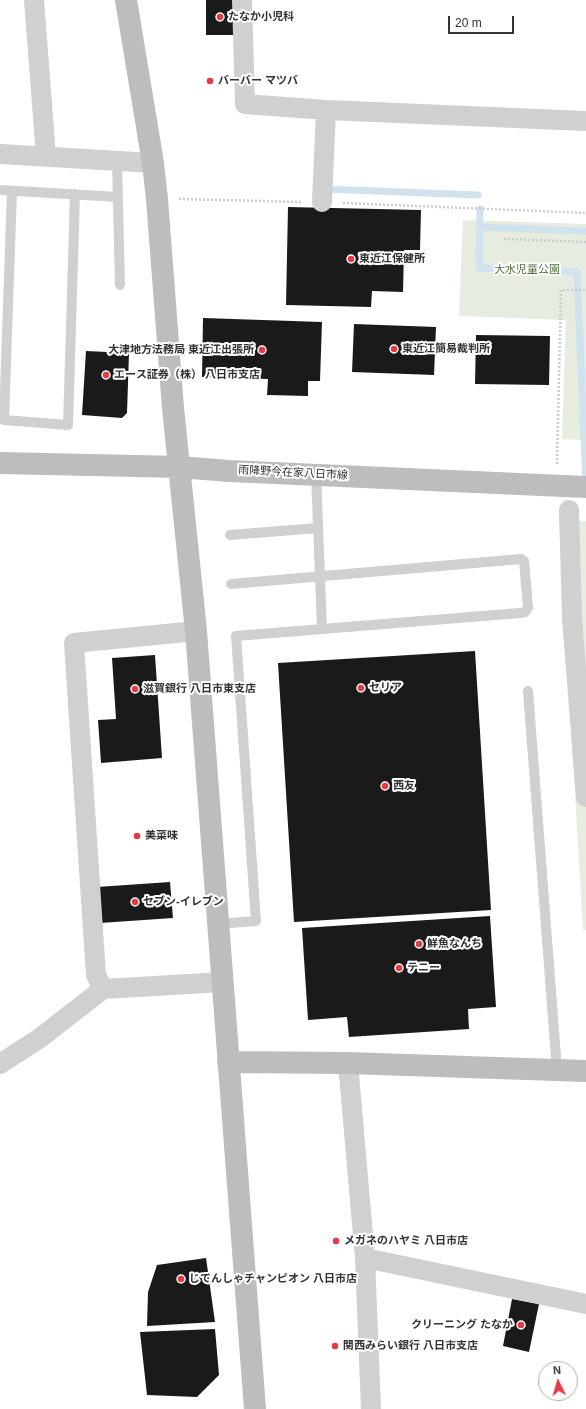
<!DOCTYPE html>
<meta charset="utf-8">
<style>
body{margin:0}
#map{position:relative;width:586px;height:1409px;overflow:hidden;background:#fff;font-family:Arial,sans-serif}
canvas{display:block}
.north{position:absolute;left:538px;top:1361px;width:40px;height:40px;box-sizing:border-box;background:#fff;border:1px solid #adadad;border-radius:50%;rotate:355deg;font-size:11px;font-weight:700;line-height:16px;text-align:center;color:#333}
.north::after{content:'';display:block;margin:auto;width:14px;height:18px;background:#e63946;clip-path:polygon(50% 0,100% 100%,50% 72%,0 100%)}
.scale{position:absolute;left:448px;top:16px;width:66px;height:18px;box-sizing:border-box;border:2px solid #333;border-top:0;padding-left:5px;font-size:12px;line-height:14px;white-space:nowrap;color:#333;-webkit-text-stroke:3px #fff;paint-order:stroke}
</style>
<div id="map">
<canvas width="586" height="1409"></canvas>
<div class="north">N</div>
<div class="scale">20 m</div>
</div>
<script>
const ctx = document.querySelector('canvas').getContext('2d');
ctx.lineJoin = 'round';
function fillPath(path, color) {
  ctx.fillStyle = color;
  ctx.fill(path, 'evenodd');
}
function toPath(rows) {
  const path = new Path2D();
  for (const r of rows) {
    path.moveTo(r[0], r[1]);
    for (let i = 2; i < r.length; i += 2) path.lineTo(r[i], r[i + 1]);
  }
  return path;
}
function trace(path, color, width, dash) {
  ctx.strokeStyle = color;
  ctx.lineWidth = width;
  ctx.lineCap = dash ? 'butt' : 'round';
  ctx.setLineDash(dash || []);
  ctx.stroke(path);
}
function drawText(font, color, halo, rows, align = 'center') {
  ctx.font = font + ' Arial,"Noto Sans JP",sans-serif';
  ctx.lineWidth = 4;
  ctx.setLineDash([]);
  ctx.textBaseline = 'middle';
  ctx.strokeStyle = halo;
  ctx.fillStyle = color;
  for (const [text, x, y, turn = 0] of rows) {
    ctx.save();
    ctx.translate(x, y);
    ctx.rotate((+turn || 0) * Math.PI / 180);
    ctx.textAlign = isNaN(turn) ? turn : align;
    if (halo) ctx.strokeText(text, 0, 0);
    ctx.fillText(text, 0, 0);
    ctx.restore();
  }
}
fillPath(toPath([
 [463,220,586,224,586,440,562,439,566,320,459,316],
 [559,520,586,521,586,930,583,930]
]), '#e6ecdf');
trace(toPath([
 [324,189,478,195],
 [480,209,479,268,577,272,586,485],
 [480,227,586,231]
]), '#cfe2ee', 7);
fillPath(toPath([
 [206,0,235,0,235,35,206,35],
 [288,207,421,210,420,250,404,250,403,292,372,291,371,307,286,305],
 [203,318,322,322,320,381,308,381,308,396,267,395,268,379,202,377],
 [354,324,436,327,434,375,352,372],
 [476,335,550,336,549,385,475,384],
 [86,351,129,353,127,413,122,418,82,415],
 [475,651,491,910,294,922,278,663],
 [155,655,162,758,101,763,98,720,116,719,112,658],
 [170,882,173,918,100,923,97,887],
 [490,916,496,1007,468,1009,469,1029,349,1037,347,1017,308,1020,302,928],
 [206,1258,215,1322,147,1326,148,1292,157,1265],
 [512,1299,539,1304,529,1352,503,1346],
 [215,1329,219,1375,197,1397,147,1395,140,1332]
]), '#1a1a1a');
trace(toPath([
 [179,199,302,202],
 [343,203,586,213],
 [504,239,586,242],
 [557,464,561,290,586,290]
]), '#cdcdcd', 2.5, [2, 2]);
trace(toPath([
 [117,162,120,285],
 [0,190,118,197],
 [12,191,4,420,68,425,75,194],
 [316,474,322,629],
 [230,535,318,528],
 [528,691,557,1070],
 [218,924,256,921,236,636,520,613,525,612,528,608,524,561,521,559,231,584]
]), '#d0d0d0', 10);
trace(toPath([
 [34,0,46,156],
 [242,0,245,104,326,110,586,121],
 [0,154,153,163],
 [322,202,326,110],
 [569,510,572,618,586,797],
 [103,989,96,975,74,643,196,631],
 [348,1063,365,1258,371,1409],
 [0,1064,40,1038,103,989,223,982],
 [365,1258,586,1304]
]), '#d0d0d0', 20);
trace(toPath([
 [126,0,153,163,157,199,173,408,196,631,255,1409],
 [0,463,180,467,229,471,586,487],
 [228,1062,348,1063,586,1071]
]), '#bdbdbd', 22);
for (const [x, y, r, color] of [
 [220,17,4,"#e63946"],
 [210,81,4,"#e63946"],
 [351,259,4,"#e63946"],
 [394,349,4,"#e63946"],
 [262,350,4,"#e63946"],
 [106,375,4,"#e63946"],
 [361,688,4,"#e63946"],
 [135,689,4,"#e63946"],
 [385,786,4,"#e63946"],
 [137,836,4,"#e63946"],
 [135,902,4,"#e63946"],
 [419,944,4,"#e63946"],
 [399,968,4,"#e63946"],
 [336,1241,4,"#e63946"],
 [181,1279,4,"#e63946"],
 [521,1325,4,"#e63946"],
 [335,1346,4,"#e63946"]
]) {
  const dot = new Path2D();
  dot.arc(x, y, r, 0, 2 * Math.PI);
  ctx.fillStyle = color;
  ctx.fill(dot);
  trace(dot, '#fff', 1.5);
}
drawText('bold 11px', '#333', '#fff', [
 ["たなか小児科",228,17],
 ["バーバー マツバ",218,81],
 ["東近江保健所",359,259],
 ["東近江簡易裁判所",402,349],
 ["大津地方法務局 東近江出張所",254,350,"right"],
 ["エース証券（株） 八日市支店",114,375],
 ["セリア",369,688],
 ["滋賀銀行 八日市東支店",143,689],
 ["西友",393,786],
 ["美菜味",145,836],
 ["セブン-イレブン",143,902],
 ["鮮魚なんち",427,944],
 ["テニー",407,968],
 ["メガネのハヤミ 八日市店",344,1241],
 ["じてんしゃチャンピオン 八日市店",189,1279],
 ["クリーニング たなか",513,1325,"right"],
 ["関西みらい銀行 八日市支店",343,1346]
], 'left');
drawText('11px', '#56703f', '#fff', [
 ["大水児童公園",527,270]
]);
drawText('11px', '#333', '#fff', [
 ["雨降野今在家八日市線",293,473,3]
]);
</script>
